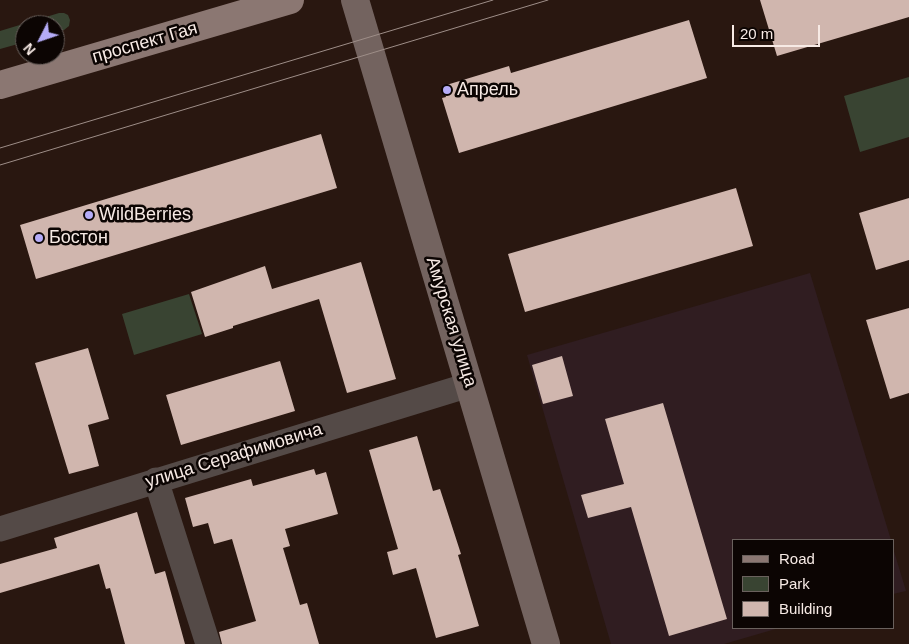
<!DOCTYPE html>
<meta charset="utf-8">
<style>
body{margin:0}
#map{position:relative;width:909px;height:644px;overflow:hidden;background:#291710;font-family:Arial,sans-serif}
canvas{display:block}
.legend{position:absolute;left:732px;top:539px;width:162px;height:90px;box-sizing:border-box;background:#0c0503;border:1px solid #6a615d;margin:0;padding:6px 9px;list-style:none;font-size:15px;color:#f7eae5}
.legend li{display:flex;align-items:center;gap:10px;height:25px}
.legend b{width:25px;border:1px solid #6a615d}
.north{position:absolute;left:15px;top:15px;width:50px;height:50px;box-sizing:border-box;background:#0c0503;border:1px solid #6a615d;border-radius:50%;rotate:229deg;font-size:14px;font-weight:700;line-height:20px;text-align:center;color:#f7eae5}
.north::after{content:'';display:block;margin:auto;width:18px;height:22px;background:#b5acf8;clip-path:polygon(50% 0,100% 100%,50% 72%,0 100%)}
.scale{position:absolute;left:732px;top:25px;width:88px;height:22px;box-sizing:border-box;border:2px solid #f7eae5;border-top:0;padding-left:6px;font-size:15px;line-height:18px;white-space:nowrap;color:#f7eae5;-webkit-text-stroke:4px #0c0503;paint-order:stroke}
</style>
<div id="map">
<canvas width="909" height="644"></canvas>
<ul class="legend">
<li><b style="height:6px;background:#8b7772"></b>Road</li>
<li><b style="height:14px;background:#394432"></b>Park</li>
<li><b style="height:14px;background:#d0b6ae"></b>Building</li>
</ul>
<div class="north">N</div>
<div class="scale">20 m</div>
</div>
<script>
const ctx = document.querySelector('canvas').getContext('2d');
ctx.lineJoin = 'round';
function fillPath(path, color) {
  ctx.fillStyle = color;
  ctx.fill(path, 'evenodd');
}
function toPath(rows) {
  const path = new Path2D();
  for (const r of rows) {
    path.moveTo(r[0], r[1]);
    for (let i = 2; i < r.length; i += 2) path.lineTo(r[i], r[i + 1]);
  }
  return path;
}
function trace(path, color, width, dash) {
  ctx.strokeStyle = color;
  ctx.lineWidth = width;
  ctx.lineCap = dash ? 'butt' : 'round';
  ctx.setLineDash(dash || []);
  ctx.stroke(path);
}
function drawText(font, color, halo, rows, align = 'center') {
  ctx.font = font + ' Arial,sans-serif';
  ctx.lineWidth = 5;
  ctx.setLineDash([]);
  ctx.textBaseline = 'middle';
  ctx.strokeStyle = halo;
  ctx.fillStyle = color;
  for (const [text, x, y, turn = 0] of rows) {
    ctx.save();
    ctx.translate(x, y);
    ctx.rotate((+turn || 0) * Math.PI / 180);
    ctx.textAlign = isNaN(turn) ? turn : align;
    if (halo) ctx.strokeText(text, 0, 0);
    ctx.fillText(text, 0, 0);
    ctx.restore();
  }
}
fillPath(toPath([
 [810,273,891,540,733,540,733,628,779,628,724,644,611,644,527,355],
 [893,548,906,591,893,594]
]), '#301d21');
fillPath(toPath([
 [59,13,64,13,68,15,70,20,69,26,64,30,55,32,55,25,25,25,25,42,0,49,0,31],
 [909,77,909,137,860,152,844,96],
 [189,294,202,334,134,355,122,314]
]), '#394432');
fillPath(toPath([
 [760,0,909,0,909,17,777,56],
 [689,20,707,78,459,153,442,98,446,97,443,86,509,66,511,73],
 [321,134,337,188,36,279,20,225],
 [736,188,753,246,525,312,508,254],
 [909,198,909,260,876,270,859,213],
 [361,262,396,379,347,393,319,299,233,326,233,328,205,337,191,292,265,266,272,289],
 [909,308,909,393,890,399,866,320],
 [88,348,109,419,88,425,99,466,69,474,35,363],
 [562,356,573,396,543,404,532,365],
 [280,361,295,411,181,445,166,395],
 [663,403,727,619,669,636,631,507,588,518,581,495,624,484,605,419],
 [417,436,433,491,440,489,461,554,458,555,479,626,436,638,416,568,393,575,387,552,398,549,369,450],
 [314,469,316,475,326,472,338,514,285,529,290,546,283,548,300,605,307,603,319,644,222,644,219,632,256,621,232,539,214,544,208,523,193,527,185,498,251,479,253,486],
 [137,512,155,574,165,571,185,644,125,644,110,588,106,589,99,564,0,593,0,564,57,548,54,538]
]), '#d0b6ae');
trace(toPath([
 [156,480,208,644],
 [0,529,469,385]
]), '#544a47', 25);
trace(toPath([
 [355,0,546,644]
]), '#73635f', 28);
trace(toPath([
 [0,85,290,0]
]), '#8b7772', 28);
trace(toPath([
 [0,148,493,0],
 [0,165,548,0]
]), '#9e8e88', 1);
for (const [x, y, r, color] of [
 [447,90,5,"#b5acf8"],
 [89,215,5,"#b5acf8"],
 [39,238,5,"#b5acf8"]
]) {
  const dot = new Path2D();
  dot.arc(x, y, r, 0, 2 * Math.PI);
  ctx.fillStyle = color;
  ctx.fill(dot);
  trace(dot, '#0c0503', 2);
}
drawText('18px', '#f7eae5', '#0c0503', [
 ["проспект Гая",145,43,-16],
 ["Амурская улица",451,322,73],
 ["улица Серафимовича",234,456,-17]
]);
drawText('18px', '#f7eae5', '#0c0503', [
 ["Апрель",457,90],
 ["WildBerries",99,215],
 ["Бостон",49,238]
], 'left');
</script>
